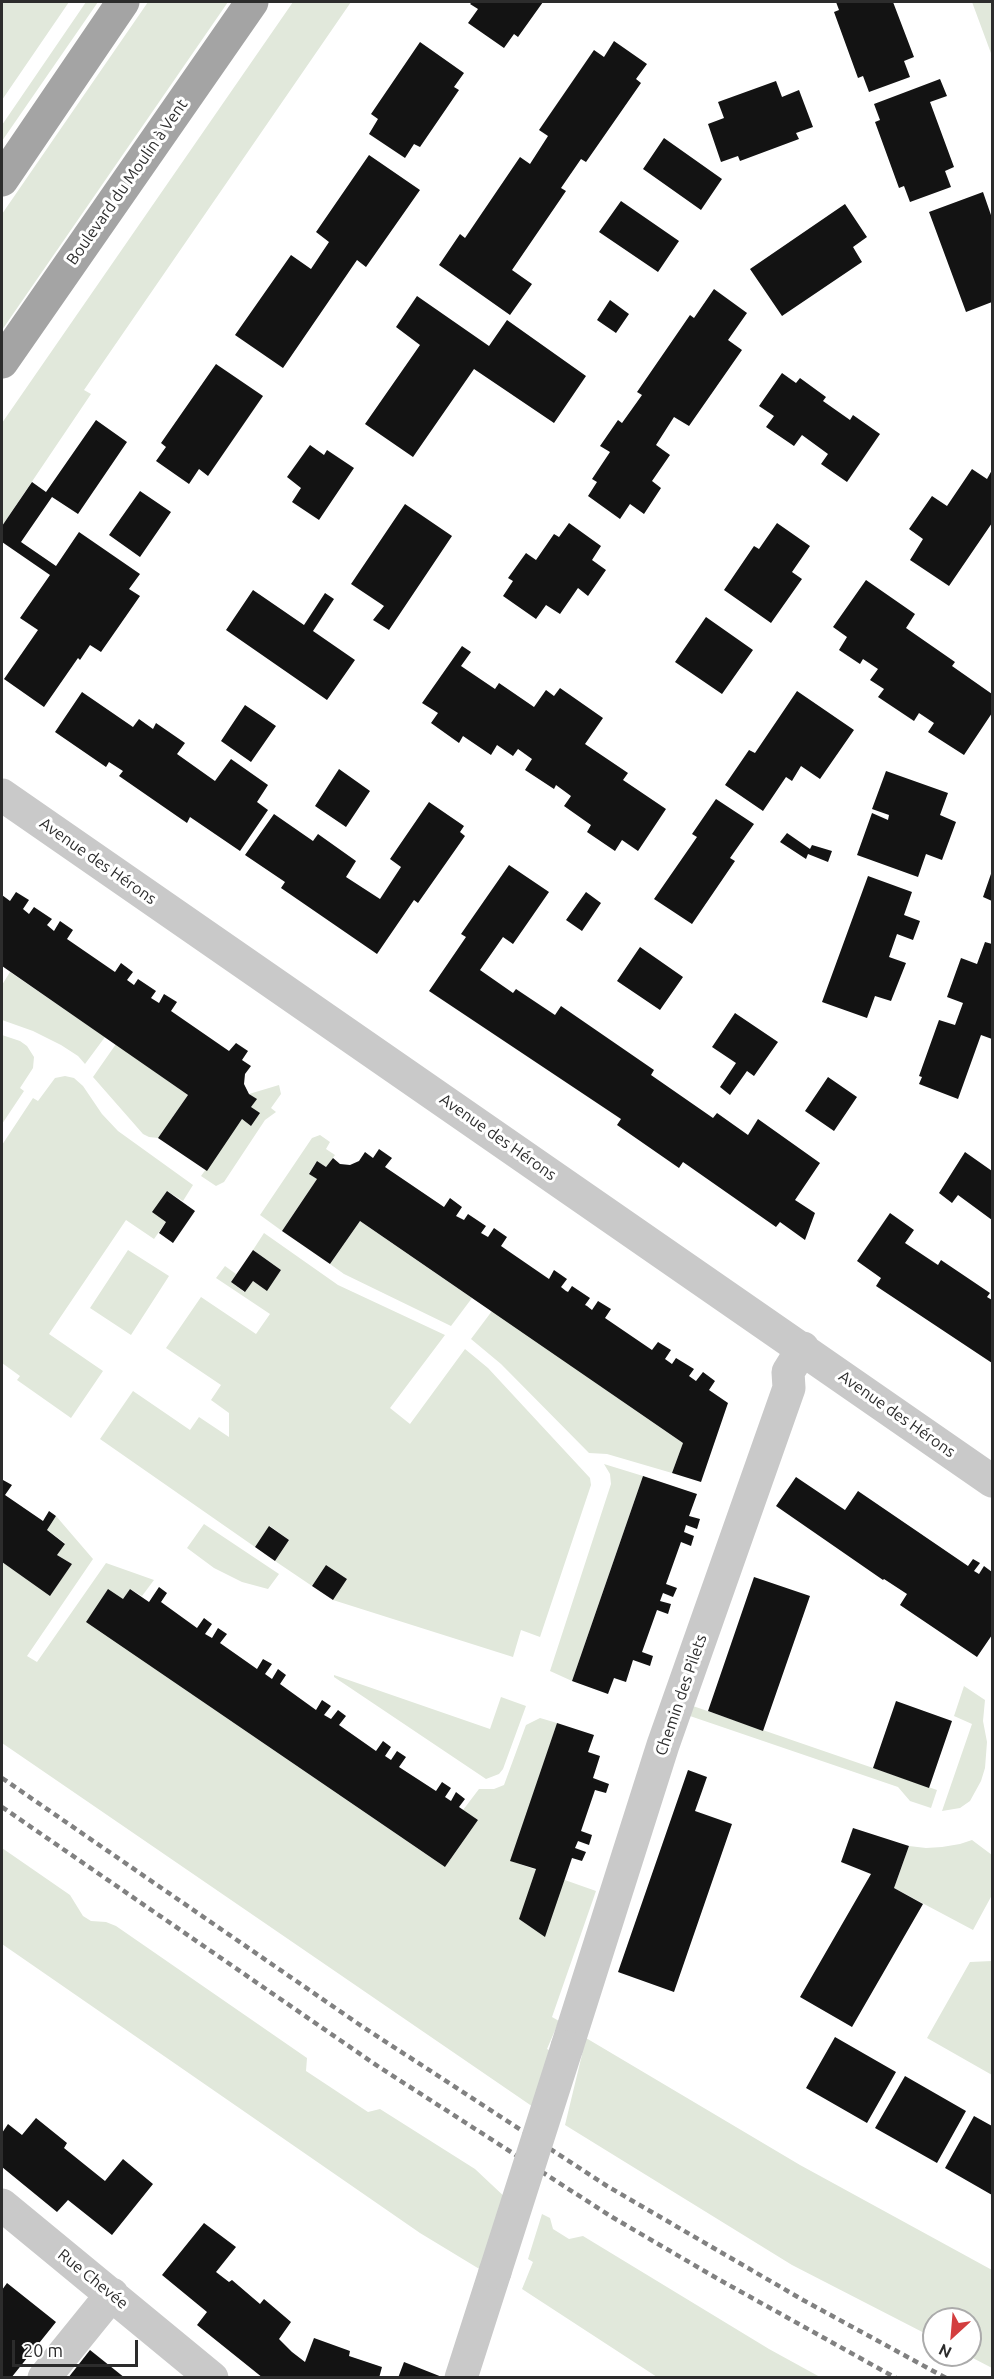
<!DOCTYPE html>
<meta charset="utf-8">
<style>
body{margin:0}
#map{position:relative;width:994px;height:2379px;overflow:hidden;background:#fff;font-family:Ubuntu,sans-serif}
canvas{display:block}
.frame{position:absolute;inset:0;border:3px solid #2c2c2c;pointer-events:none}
.north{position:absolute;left:922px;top:2307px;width:60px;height:60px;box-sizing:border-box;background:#fff;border:2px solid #ababab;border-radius:50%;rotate:206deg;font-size:16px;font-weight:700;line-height:24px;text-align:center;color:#2c2c2c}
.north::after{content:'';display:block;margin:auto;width:21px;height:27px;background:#d33e3f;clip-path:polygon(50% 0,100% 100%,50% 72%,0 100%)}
.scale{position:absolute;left:12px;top:2340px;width:126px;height:27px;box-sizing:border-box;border:3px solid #2c2c2c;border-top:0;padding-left:8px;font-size:18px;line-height:21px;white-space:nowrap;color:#2c2c2c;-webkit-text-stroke:4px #fff;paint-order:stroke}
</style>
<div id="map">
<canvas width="994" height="2379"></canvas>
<div class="frame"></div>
<div class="north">N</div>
<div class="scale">20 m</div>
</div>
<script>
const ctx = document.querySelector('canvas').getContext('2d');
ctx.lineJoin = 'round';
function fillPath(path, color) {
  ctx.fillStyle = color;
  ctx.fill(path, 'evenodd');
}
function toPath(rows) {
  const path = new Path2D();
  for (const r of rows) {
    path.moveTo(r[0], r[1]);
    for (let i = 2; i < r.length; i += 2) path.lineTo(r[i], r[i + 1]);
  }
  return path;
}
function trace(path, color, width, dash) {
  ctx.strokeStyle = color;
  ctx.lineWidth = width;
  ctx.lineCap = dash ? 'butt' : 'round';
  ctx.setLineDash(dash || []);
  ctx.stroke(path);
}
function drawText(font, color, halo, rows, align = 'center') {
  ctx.font = font + ' Ubuntu,sans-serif';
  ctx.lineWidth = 6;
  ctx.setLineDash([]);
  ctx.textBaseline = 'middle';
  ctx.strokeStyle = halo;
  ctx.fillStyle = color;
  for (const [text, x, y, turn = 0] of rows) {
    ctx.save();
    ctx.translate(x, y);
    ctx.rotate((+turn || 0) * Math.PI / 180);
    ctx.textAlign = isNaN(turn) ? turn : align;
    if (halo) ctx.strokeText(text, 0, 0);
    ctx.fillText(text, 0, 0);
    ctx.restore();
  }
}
fillPath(toPath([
 [3,2,69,2,2,100,2,3],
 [86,2,98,2,2,141,2,125],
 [148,2,228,2,2,330,2,214],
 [293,2,351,2,84,390,91,394,2,526,2,423],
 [972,2,992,2,992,56],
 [10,972,105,1037,85,1064,78,1056,61,1045,33,1031,2,1020,2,985],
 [2,1035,20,1041,27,1046,34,1057,33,1068,20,1088,24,1091,2,1124],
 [116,1044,188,1095,158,1138,149,1137,143,1134,93,1077],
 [65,1076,74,1078,83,1086,102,1114,118,1131,193,1185,183,1201,167,1191,153,1212,166,1222,154,1239,126,1220,49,1334,103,1371,71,1418,17,1380,20,1376,2,1363,2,1145,33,1098,38,1101,55,1078],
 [279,1085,281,1094,271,1108,276,1112,265,1120,224,1182,216,1186,201,1176,242,1119,251,1126,251,1107,256,1099,249,1094],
 [320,1135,330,1142,326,1149,335,1155,326,1167,317,1161,309,1173,317,1179,282,1231,260,1215,312,1138],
 [360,1221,472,1298,451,1326,344,1274,330,1264],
 [264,1233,338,1285,445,1335,390,1408,410,1424,465,1349,488,1368,590,1478,591,1485,540,1637,521,1630,513,1657,333,1600,347,1579,326,1565,312,1586,275,1561,289,1540,270,1526,255,1547,100,1439,133,1391,190,1430,199,1417,229,1437,229,1413,211,1400,221,1385,166,1348,201,1297,256,1334,270,1314,216,1278,225,1266,236,1274,231,1282,244,1292,253,1281,267,1290,281,1270,253,1250],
 [128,1250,169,1276,131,1335,90,1308],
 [492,1311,683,1443,672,1473,607,1454,589,1453,501,1364,471,1339],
 [604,1464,643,1476,572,1681,550,1671,611,1484,610,1474],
 [56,1516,93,1559,27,1656,37,1662,106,1563,154,1580,142,1596,130,1589,123,1599,148,1664,445,1867,478,1820,463,1810,479,1789,494,1789,504,1785,526,1725,540,1718,557,1723,511,1861,596,1891,552,2017,559,2021,547,2049,557,2054,539,2111,2,1743,2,1562,50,1595,72,1564,57,1555,65,1543,47,1530],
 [204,1524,279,1574,268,1589,242,1582,214,1568,187,1548],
 [334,1675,490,1729,501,1697,526,1706,503,1769,499,1774,486,1779,334,1677],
 [964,1686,985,1700,983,1721,987,1742,985,1768,981,1781,970,1801,960,1808,942,1811,972,1724,954,1716],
 [690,1705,937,1790,931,1808,910,1801,898,1787,687,1715],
 [972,1840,992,1855,992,1895,973,1930,894,1888,909,1846,926,1848,942,1847,960,1844],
 [2,1848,70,1895,83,1916,91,1921,106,1922,116,1926,307,2058,306,2071,368,2112,380,2109,475,2169,508,2200,481,2270,420,2233,2,1944],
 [992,1961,992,2075,927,2038,970,1962],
 [586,2038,800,2165,992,2270,992,2368,967,2355,970,2355,970,2319,934,2319,934,2338,792,2265,565,2125],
 [542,2214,550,2218,553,2229,569,2239,583,2236,769,2349,820,2377,657,2377,522,2289,533,2262,528,2259]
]), '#e1e8db');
fillPath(toPath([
 [472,2,543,2,518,37,514,34,504,48,468,23,478,9,470,4],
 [836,2,893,2,914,57,904,61,910,77,869,92,863,76,858,78,834,12,839,10],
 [614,41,647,64,636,79,641,83,586,162,581,159,561,188,566,191,512,270,532,284,510,315,439,265,460,234,465,238,520,157,530,164,548,136,539,130,594,50,604,57],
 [420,42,464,73,454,87,459,90,420,147,414,144,405,158,369,134,378,119,371,114],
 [940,79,947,96,930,102,954,167,945,171,951,187,910,202,904,186,899,188,875,122,880,120,874,104],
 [776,81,782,97,799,90,813,127,796,133,799,139,740,161,738,156,721,162,708,124,724,118,718,102],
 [664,138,722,179,701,210,643,169],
 [369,155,420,190,366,267,357,260,283,368,235,335,291,255,311,269,329,242,316,232],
 [983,192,992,218,992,302,966,312,929,212],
 [621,201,679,241,658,272,599,232],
 [845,204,867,237,853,247,862,262,782,316,750,269],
 [714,289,747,313,728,340,742,350,689,426,674,417,656,445,670,455,652,481,661,488,644,514,630,504,620,519,588,496,597,482,592,479,610,452,600,446,618,420,622,423,642,395,637,392,690,315,694,318],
 [417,296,489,346,507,320,586,376,554,423,474,369,413,457,365,424,420,345,396,327],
 [610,300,629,314,616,333,597,320],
 [216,364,263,396,208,476,199,469,189,484,156,461,166,447,161,443],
 [782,373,796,383,800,378,826,397,823,401,850,420,853,415,880,434,847,482,821,464,828,454,802,435,794,446,766,427,774,416,759,406],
 [96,420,127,442,78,514,52,497,21,542,56,566,79,532,140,574,129,589,140,596,101,652,90,645,80,660,78,658,44,707,4,679,38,630,20,618,50,575,2,542,2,526,32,482,46,492],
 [310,445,324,455,327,450,354,468,319,520,292,502,301,488,287,477],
 [972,469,987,479,992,470,992,523,949,586,910,560,923,539,909,529,932,496,947,506],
 [140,491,171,512,140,557,109,535],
 [405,504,452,536,389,630,373,620,384,606,351,584],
 [569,523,601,546,592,560,606,570,588,596,578,588,560,614,546,605,536,619,503,596,513,581,508,578,526,553,536,560,554,534,559,537],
 [777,523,810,546,792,572,802,579,771,623,724,590,754,546,759,549],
 [866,580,915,614,906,628,955,662,952,666,992,694,992,713,964,755,928,732,934,723,919,713,914,721,878,697,884,689,870,680,878,669,863,659,860,664,839,650,847,637,833,627],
 [253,590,304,625,325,593,334,599,313,631,355,660,327,700,226,630],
 [706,617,753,650,722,694,675,662],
 [462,646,471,652,461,666,495,689,499,683,534,707,546,690,554,696,560,688,603,718,585,744,628,773,623,780,666,809,638,851,622,840,615,851,587,832,591,825,564,806,571,796,556,785,554,789,525,770,532,759,518,749,513,756,497,745,491,755,463,736,459,743,431,723,438,713,422,703],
 [797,691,854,730,820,779,801,766,792,781,786,777,763,811,725,785,749,750,755,753],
 [82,692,133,727,139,719,153,729,156,723,185,743,177,754,215,781,231,759,268,785,257,802,268,810,240,851,190,817,187,823,119,776,123,771,109,762,106,767,55,732],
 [245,705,276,726,251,762,221,741],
 [339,769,370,791,346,827,315,806],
 [886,771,948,793,940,815,956,822,942,860,926,854,918,877,857,855,872,813,888,820,889,815,872,809],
 [716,799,754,824,730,858,735,861,692,924,654,899,697,837,692,834],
 [429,802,464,826,460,832,465,836,418,903,414,900,377,954,281,888,285,882,245,855,274,814,313,841,318,834,356,861,346,877,380,899,401,867,390,859],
 [787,833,810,849,812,845,832,851,828,862,808,854,806,859,780,842],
 [509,865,549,892,513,944,503,937,480,970,513,993,516,989,555,1015,561,1006,654,1070,651,1075,713,1118,717,1113,748,1135,758,1119,820,1163,795,1200,815,1213,805,1240,780,1222,776,1227,683,1162,679,1168,617,1125,621,1119,429,991,466,937,461,934],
 [992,871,992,901,983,897],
 [868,876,912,892,904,915,920,921,913,940,897,934,889,957,906,963,891,1001,875,996,867,1018,822,1002],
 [16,892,29,900,23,909,29,914,34,907,52,919,47,925,54,931,60,921,73,930,67,939,115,972,121,963,133,972,127,980,134,985,138,979,156,991,151,998,159,1003,164,994,177,1002,171,1011,229,1051,236,1043,248,1051,242,1060,251,1066,245,1074,244,1084,249,1094,257,1099,251,1107,260,1113,251,1126,242,1119,207,1171,158,1138,188,1095,2,966,2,895,10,901],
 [586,892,601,903,582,931,566,920],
 [985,942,992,944,992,1039,981,1035,958,1099,919,1084,922,1077,919,1076,939,1020,955,1025,963,1003,947,997,961,958,977,964],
 [640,947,683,977,660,1010,617,981],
 [735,1013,778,1042,754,1076,747,1071,730,1095,720,1087,736,1063,712,1047],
 [828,1077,857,1097,834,1131,805,1111],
 [379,1149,392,1158,385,1167,444,1207,450,1198,462,1207,456,1216,464,1220,468,1214,486,1226,481,1233,488,1237,494,1228,507,1237,501,1246,549,1279,554,1270,567,1279,561,1287,566,1291,568,1292,572,1286,590,1298,585,1305,587,1306,592,1310,598,1301,611,1309,605,1318,652,1350,658,1342,671,1350,665,1359,672,1364,676,1358,694,1369,689,1376,696,1381,703,1372,715,1381,709,1390,728,1403,701,1482,672,1473,683,1443,360,1221,330,1264,282,1231,317,1179,309,1174,317,1161,326,1167,333,1158,340,1164,350,1165,359,1161,365,1152,373,1158],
 [965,1152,992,1171,992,1220,958,1195,952,1203,939,1193],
 [167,1191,195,1211,173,1243,159,1233,166,1222,152,1212],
 [890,1213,914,1230,905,1243,938,1265,941,1260,990,1293,987,1297,992,1300,992,1363,876,1286,881,1278,857,1261],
 [253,1250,281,1270,267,1291,253,1281,245,1292,231,1282],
 [643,1476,697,1494,689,1516,700,1519,697,1529,686,1525,684,1532,694,1536,691,1546,681,1542,666,1584,677,1588,673,1597,663,1593,660,1601,671,1604,668,1614,657,1610,642,1652,653,1656,650,1666,633,1660,626,1682,614,1678,608,1694,572,1681],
 [796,1477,845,1510,858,1491,968,1566,973,1559,980,1563,974,1571,979,1574,984,1566,992,1572,992,1635,977,1657,900,1605,907,1594,884,1579,883,1580,776,1506],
 [3,1480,12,1485,5,1495,43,1521,49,1511,56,1516,47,1530,65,1544,57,1555,72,1564,50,1596,2,1562],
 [269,1526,289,1540,275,1561,255,1547],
 [326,1565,347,1579,333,1600,312,1586],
 [754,1577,810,1596,763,1731,708,1711],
 [159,1587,167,1593,161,1602,197,1628,204,1618,212,1624,205,1634,212,1638,218,1628,227,1634,220,1643,257,1669,263,1659,272,1664,265,1674,272,1679,278,1669,286,1675,280,1684,316,1710,322,1700,331,1706,324,1715,331,1719,338,1710,346,1716,339,1725,376,1751,383,1741,391,1747,385,1756,391,1760,397,1751,406,1757,399,1767,436,1791,442,1782,451,1788,445,1797,451,1801,456,1792,465,1799,459,1807,478,1820,445,1867,86,1622,108,1589,123,1599,130,1589,149,1602],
 [896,1701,952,1721,929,1788,873,1768],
 [557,1723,594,1735,588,1752,600,1756,593,1778,609,1784,606,1793,595,1790,581,1831,592,1835,589,1845,578,1841,575,1848,586,1852,582,1861,572,1858,545,1937,519,1919,536,1869,510,1861],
 [688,1770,707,1777,695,1811,732,1824,674,1992,618,1972],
 [853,1828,909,1846,894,1888,923,1904,852,2027,800,1997,871,1874,841,1862],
 [835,2037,896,2072,867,2123,806,2088],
 [905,2076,966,2111,937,2163,875,2128],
 [974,2116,992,2126,992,2195,945,2168],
 [36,2118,67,2143,64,2148,105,2181,123,2159,153,2184,112,2235,68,2200,57,2212,2,2167,2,2133,8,2124,22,2135],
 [204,2223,236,2247,216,2272,229,2282,232,2280,260,2304,264,2299,291,2322,279,2339,292,2352,305,2362,314,2338,350,2351,349,2356,382,2367,379,2378,263,2378,197,2325,207,2312,162,2275],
 [7,2283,56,2322,11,2378,2,2378,2,2290],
 [90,2350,125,2378,68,2378],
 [404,2362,442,2377,442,2378,398,2378]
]), '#131313');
trace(toPath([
 [2,795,992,1481],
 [567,2047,663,1745,789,1388,788,1372,803,1348],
 [2,2205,212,2378],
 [44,2378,112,2294],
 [461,2378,495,2272]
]), '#c9c9c9', 33);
trace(toPath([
 [2,180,123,2],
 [2,362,252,2]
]), '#a4a4a4', 33);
trace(toPath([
 [2,1778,360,2025,607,2186,803,2300,946,2378],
 [2,1807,379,2067,612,2217,718,2279,896,2378]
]), '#818181', 4.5, [6, 4.5]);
trace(toPath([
 [495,2272,567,2047]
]), '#c9c9c9', 33);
drawText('16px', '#2c2c2c', '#fff', [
 ["Boulevard du Moulin à Vent",127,182,-55],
 ["Avenue des Hérons",98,861,35],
 ["Avenue des Hérons",498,1137,35],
 ["Avenue des Hérons",897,1414,35],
 ["Chemin des Pilets",681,1695,-71],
 ["Rue Chevée",93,2279,39]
]);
</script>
